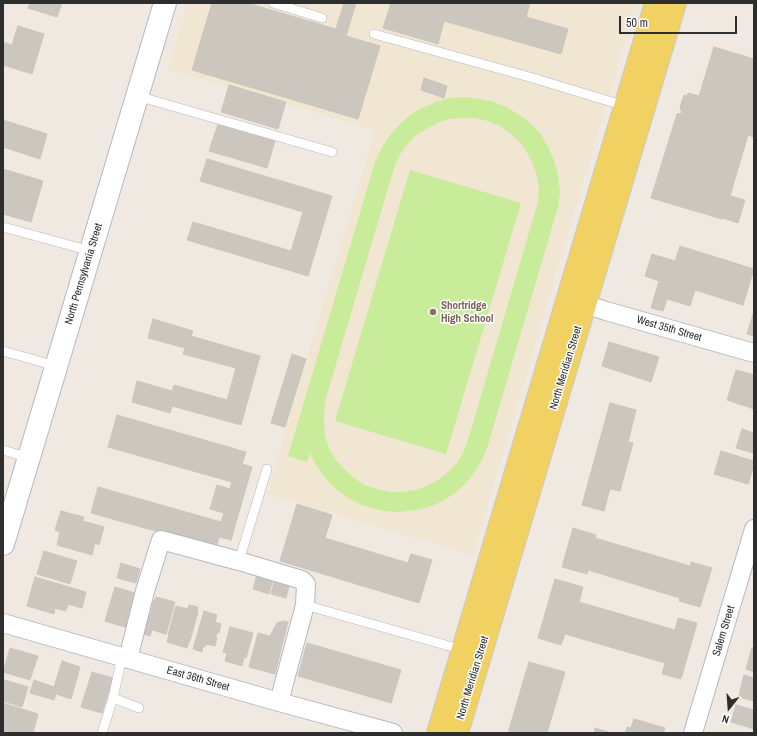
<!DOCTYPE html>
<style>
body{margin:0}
#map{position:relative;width:757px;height:736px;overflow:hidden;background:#efe9e1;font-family:"Archivo Narrow",sans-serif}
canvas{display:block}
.frame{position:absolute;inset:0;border:4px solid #2e2e2e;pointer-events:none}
.north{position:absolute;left:709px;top:688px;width:40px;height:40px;-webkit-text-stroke:3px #fff;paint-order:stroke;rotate:197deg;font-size:11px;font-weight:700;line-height:16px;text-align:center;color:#2e2e2e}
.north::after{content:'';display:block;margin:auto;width:14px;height:18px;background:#2e2e2e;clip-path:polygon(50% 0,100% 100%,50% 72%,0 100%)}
.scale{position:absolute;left:619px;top:16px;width:118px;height:18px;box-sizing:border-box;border:2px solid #2e2e2e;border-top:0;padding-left:5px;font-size:12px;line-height:14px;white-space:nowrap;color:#2e2e2e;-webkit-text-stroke:3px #fff;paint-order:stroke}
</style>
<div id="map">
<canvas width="757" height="736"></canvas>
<div class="frame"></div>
<div class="north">N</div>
<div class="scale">50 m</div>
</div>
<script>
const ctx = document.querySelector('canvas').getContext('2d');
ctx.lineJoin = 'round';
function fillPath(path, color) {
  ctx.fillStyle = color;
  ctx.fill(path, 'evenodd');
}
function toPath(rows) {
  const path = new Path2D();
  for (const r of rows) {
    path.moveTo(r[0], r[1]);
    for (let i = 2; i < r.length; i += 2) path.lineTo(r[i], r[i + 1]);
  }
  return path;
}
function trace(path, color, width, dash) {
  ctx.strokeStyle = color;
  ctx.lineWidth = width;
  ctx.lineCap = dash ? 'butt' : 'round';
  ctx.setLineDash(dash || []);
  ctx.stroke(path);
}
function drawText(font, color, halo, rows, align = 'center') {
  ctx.font = font + ' "Archivo Narrow",sans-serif';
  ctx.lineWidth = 3;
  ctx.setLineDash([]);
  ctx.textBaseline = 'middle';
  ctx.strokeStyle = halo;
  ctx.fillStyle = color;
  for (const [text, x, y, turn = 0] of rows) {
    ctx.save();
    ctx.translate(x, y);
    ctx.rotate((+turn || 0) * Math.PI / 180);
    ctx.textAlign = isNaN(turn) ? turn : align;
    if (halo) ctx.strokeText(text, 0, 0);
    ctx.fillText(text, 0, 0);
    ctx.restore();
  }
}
fillPath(toPath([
 [188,3,636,3,473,555,267,494,375,130,168,69]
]), '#f0e6d1');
fillPath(toPath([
 [465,97,480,99,494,102,508,108,521,116,532,125,542,136,549,149,555,163,558,177,560,192,558,207,488,445,483,458,475,471,466,483,455,493,443,501,429,507,415,510,400,512,386,511,371,508,357,503,344,495,333,487,323,475,315,463,310,453,307,462,288,456,375,162,381,149,389,136,399,125,410,115,422,108,436,102,450,98],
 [462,118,475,118,488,121,500,126,510,133,520,142,527,153,533,164,537,176,539,189,538,202,468,440,464,451,457,463,448,472,438,480,427,486,415,490,402,492,389,492,377,489,364,485,354,478,344,469,336,460,329,448,325,436,324,423,324,411,326,398,394,168,399,156,406,146,415,136,426,129,437,123,450,119],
 [410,170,521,203,446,454,335,421]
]), '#c9ec9a');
const building = toPath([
 [30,3,62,3,57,17,28,8,30,3],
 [212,3,247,3,336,29,344,3,356,3,346,36,380,46,358,119,192,70,212,3],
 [391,3,530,3,526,17,568,29,561,54,444,21,438,44,383,28,391,3],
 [18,26,44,34,32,74,3,65,3,42,12,45,18,26],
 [714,47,754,59,754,137,748,135,730,196,745,200,738,223,723,218,722,219,651,198,677,114,682,113,680,107,684,95,687,96,688,93,699,96,714,47],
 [424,78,447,86,444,98,421,90,424,78],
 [229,85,286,102,278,129,221,112,229,85],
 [3,120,47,134,40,159,3,147,3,120],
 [218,124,275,141,267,168,209,151,218,124],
 [207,159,332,196,308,276,187,240,193,222,291,251,303,212,200,181,207,159],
 [3,169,43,181,31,222,3,214,3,169],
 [680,246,754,269,743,305,695,290,690,306,667,299,663,311,651,308,659,281,645,276,652,254,675,261,680,246],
 [754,311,754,336,747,334,754,311],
 [153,319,193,331,191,336,260,356,241,425,172,406,170,413,132,402,137,381,172,391,174,385,227,400,236,368,183,354,185,348,148,338,153,319],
 [609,342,659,357,651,382,602,366,609,342],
 [292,354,306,359,285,427,271,423,292,354],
 [736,370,754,375,754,409,727,400,736,370],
 [610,403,636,410,628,442,633,443,620,491,610,489,604,511,582,505,610,403],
 [117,415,246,452,242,464,252,467,231,540,219,537,216,548,91,513,98,487,221,522,224,513,210,509,217,485,230,489,232,482,108,447,117,415],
 [742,429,754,433,754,450,753,453,736,448,742,429],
 [721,451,754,461,754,465,748,484,714,474,721,451],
 [297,504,332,515,325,538,408,563,411,554,432,560,419,603,280,561,297,504],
 [61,511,84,517,83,521,104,527,99,545,95,543,92,555,57,545,60,532,55,530,61,511],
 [573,528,596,535,595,538,690,566,691,562,712,568,700,607,679,601,680,598,588,570,587,574,562,567,573,528],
 [44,551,77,561,70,584,37,574,44,551],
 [121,563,140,569,136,583,117,578,121,563],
 [257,575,273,579,269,594,253,589,257,575],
 [35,577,86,592,82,608,68,604,66,611,55,608,54,614,27,606,35,577],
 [275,578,290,582,286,598,271,594,275,578],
 [555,579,583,587,579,602,675,630,678,618,697,623,681,679,662,674,665,663,565,634,561,645,538,638,555,579],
 [115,587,138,594,128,628,105,621,115,587],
 [156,597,175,602,166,634,152,630,150,636,143,634,147,614,150,615,154,600,155,600,156,597],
 [189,605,198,607,197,612,198,612,190,641,189,641,187,648,167,642,169,635,168,635,176,606,188,609,189,605],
 [204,611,217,615,215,622,221,624,219,633,217,633,216,637,217,638,215,646,206,644,205,647,203,646,202,652,193,649,204,611],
 [284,621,288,622,275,674,249,667,258,633,270,636,277,623,284,621],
 [230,627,253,633,246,658,244,657,242,666,225,661,227,653,223,652,230,627],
 [307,643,401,670,391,703,298,676,307,643],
 [10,648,38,656,30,680,3,672,10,648],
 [752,648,754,648,754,672,746,669,752,648],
 [62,661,80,667,71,699,56,694,54,700,30,693,34,680,54,687,62,661],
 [529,662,565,672,547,733,508,733,529,662],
 [92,672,113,678,102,713,81,707,92,672],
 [744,675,754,678,754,701,742,698,743,697,739,695,744,675],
 [5,680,28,687,22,707,3,701,3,688,5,680],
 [3,703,38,714,33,733,6,733,3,732,3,703],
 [736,705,754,710,754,729,731,722,736,705],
 [634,719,665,728,663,733,625,733,627,727,631,728,634,719],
 [595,728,612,733,594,733,595,728]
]);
fillPath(building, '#cbc7bf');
trace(building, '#cbc5ba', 1);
const lane = toPath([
 [273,3,322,18],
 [374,34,533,78,625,106],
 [137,96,332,152],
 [3,227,91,251],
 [3,351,56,366],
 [3,450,29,458],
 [239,561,267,469],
 [305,605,463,650],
 [122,657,113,698,139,708],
 [102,733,113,698]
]);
const street = toPath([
 [585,304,606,311,754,353],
 [3,623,279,702,393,733],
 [128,659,145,591,161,540,239,561,302,580,306,584,305,605,279,702],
 [693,733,754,529]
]);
const secondary = toPath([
 [3,544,165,3]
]);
const primary = toPath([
 [438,733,656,3],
 [457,733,675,3]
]);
trace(lane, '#b4b7c1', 10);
trace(street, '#b4b7c1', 20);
trace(secondary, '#b4b7c1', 24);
trace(primary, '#c9c9c9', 24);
trace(lane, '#fff', 9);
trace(street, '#fff', 18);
trace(secondary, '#fff', 22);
trace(primary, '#f2d163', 22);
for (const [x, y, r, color] of [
 [433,312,4,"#8d6e63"]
]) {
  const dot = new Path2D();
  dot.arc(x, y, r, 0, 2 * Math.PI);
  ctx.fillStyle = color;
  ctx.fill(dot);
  trace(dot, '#fff', 1.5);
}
drawText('11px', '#2e2e2e', '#fff', [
 ["North Pennsylvania Street",84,274,-73],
 ["West 35th Street",669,329,16],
 ["North Meridian Street",566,368,-73],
 ["Salem Street",724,631,-73],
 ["North Meridian Street",473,678,-73],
 ["East 36th Street",198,679,16]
]);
drawText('bold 11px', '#785e54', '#fff', [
 ["Shortridge",441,306],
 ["High School",441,319]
], 'left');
</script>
